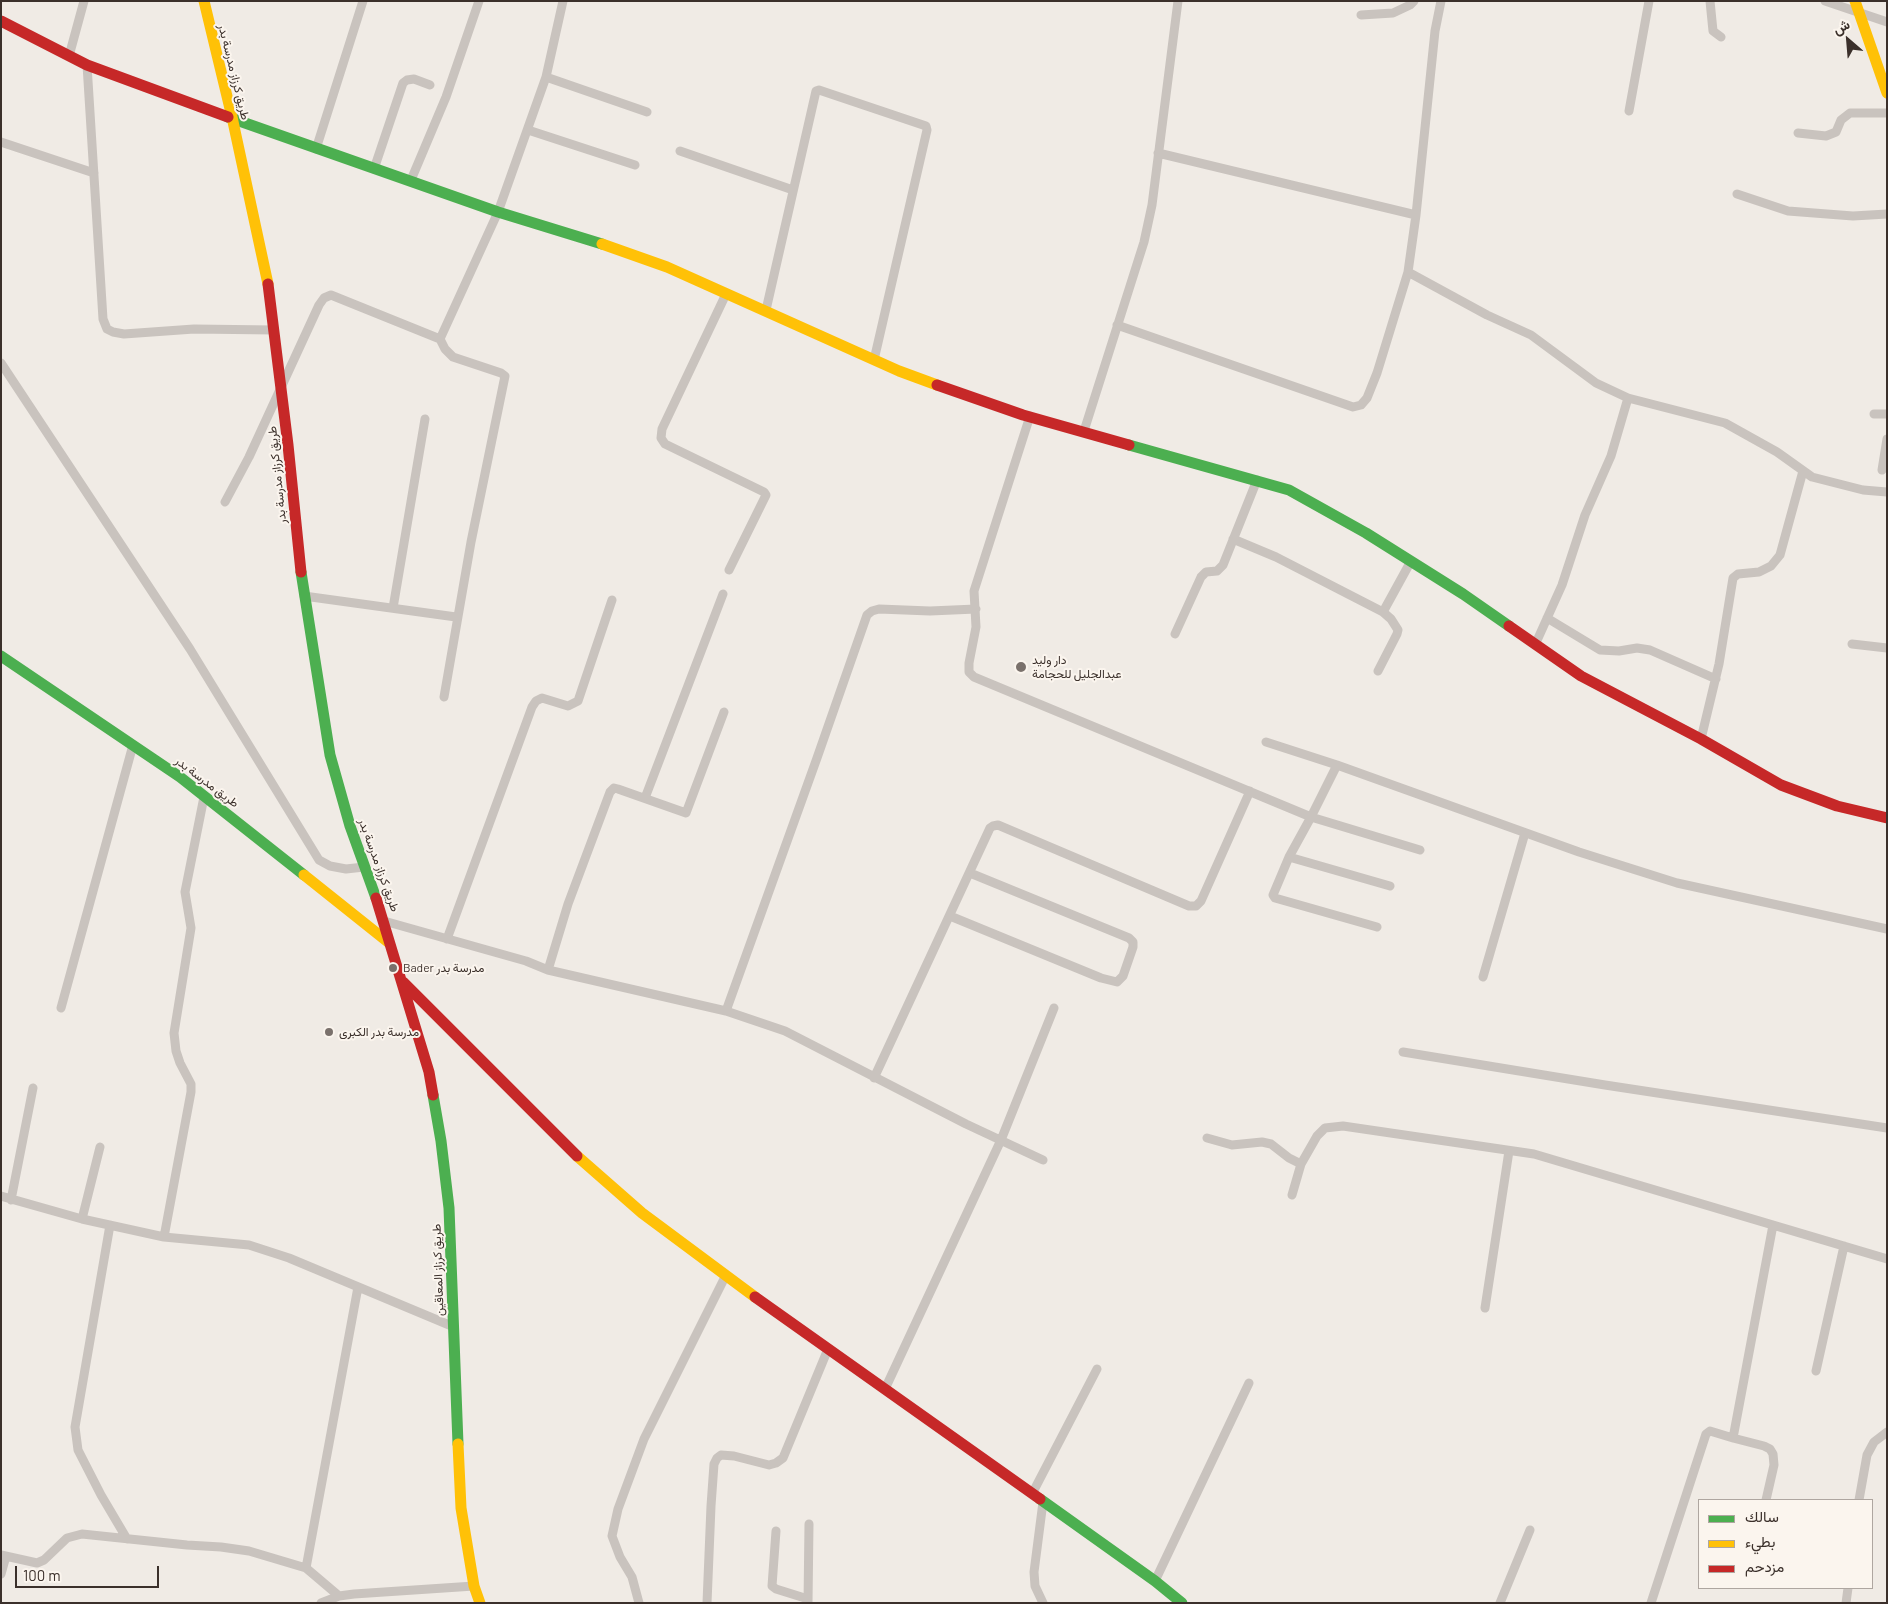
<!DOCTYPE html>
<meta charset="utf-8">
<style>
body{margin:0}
#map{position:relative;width:1888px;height:1604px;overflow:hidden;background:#f0ebe5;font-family:Barlow,Vazirmatn,sans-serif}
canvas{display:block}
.frame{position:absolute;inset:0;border:2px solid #3b302b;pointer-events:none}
.legend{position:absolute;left:1698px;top:1499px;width:175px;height:90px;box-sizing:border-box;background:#fbf5ee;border:1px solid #aea6a0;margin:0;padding:6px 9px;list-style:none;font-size:15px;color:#3b302b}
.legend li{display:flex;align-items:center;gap:10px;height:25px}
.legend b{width:25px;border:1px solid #aea6a0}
.north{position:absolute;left:1823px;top:15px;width:50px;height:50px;-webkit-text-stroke:4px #fbf5ee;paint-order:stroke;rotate:333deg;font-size:14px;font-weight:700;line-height:20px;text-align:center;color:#3b302b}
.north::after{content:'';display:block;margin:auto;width:18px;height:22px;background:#3b302b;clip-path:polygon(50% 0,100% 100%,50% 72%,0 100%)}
.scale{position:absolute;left:15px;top:1566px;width:144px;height:22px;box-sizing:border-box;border:2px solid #3b302b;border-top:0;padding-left:6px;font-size:15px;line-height:18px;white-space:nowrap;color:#3b302b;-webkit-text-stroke:4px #fbf5ee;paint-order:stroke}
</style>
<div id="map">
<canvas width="1888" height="1604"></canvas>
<div class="frame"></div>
<ul class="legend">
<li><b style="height:6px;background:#4caf50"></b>سالك</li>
<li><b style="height:6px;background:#ffc107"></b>بطيء</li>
<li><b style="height:6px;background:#c62828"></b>مزدحم</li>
</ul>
<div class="north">ش</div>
<div class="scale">100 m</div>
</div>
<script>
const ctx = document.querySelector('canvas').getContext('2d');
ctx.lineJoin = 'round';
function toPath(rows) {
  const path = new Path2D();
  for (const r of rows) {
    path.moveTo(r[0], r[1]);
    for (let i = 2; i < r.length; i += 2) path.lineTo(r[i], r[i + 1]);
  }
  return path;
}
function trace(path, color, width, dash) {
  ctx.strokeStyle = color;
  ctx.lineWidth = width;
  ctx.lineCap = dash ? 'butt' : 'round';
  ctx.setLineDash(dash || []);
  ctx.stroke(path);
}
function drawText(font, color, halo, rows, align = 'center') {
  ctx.font = font + ' Barlow,Vazirmatn,sans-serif';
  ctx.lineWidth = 4;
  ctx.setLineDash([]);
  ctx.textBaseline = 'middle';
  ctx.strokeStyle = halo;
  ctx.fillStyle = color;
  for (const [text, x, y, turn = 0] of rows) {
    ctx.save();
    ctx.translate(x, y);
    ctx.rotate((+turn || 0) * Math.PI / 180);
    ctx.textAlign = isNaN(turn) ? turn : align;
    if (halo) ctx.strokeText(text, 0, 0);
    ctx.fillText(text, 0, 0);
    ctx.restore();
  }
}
trace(toPath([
 [1441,1,1435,31,1416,215,1408,272,1487,315,1531,335,1596,383,1628,398,1725,423,1777,452,1812,477,1863,490,1887,492],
 [1710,1,1713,31,1721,37],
 [1825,1,1887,22],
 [1361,15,1393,13,1410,5,1414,1],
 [69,56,84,1],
 [87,65,103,319,107,329,113,332,124,334,194,329,274,330],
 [546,77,647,112],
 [1629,111,1649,1],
 [528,130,635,165],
 [1798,133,1826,136,1836,132,1841,120,1850,113,1887,113],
 [1,142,94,173],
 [316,149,363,1],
 [680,151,793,190],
 [1158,153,1416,215],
 [374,169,403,83,407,80,414,79,430,85],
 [411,180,446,97,479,1],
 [1737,194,1788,211,1853,216,1887,214],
 [726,294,662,429,661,438,665,444,764,492,766,495,729,570],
 [766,310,816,91,819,90,926,126,927,130,874,360],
 [1117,325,1353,407,1361,405,1367,398,1377,373,1408,272],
 [1,363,190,649,319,860,330,866,346,869,364,867],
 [1874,414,1887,414],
 [1030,416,974,591,976,627,969,663,969,672,974,677,1311,817,1337,765],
 [1084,431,1144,242,1152,205,1178,1],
 [1882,470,1887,439],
 [225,502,249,457,319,305,324,298,331,295,440,339],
 [1233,539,1276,557,1383,612],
 [304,596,456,617],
 [393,608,425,419],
 [1547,618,1600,650,1619,651,1637,648,1650,650,1716,679],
 [1175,634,1201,577,1206,572,1217,571,1223,565,1257,480],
 [1852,644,1887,648],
 [1535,645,1562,585,1585,515,1611,456,1628,398],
 [1378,671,1397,634,1398,630,1391,619,1383,612,1411,561],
 [444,697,471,542,505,376,501,373,453,357,445,349,440,339,498,212,546,77,563,1],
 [1701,739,1719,664,1733,578,1738,574,1759,572,1771,566,1780,555,1803,471],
 [1266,742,1337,765,1579,852,1677,883,1887,929],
 [645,798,723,594],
 [1289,857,1390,886],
 [950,916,1101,978,1117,982,1123,976,1133,947,1133,942,1129,938,970,873],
 [384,921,526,961,548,970,726,1011,785,1031,966,1124,1043,1160],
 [1377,927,1275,898,1273,895,1289,857,1311,817,1420,850],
 [447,939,532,707,536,701,542,698,568,706,578,701,612,600],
 [548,970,568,904,610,792,614,788,618,789,686,813,724,712],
 [1483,977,1525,833],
 [61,1008,133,745],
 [726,1011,817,758,867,615,872,611,879,609,930,611,976,609],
 [1403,1052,1605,1085,1887,1128],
 [874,1078,990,828,993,826,998,825,1189,906,1196,906,1201,901,1250,791],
 [1207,1138,1232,1145,1262,1142,1271,1144,1289,1158,1301,1164],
 [1292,1195,1301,1164,1317,1136,1325,1128,1343,1126,1534,1154,1887,1259],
 [1,1196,82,1219,164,1237,249,1245,289,1258,454,1327],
 [11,1200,33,1088],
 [82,1219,100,1147],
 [110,1225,75,1427,78,1450,101,1495,127,1539],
 [164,1237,191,1092,191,1084,180,1063,176,1051,174,1033,191,928,185,892,204,797],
 [1485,1308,1509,1151],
 [1816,1371,1844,1246],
 [885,1389,1001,1140,1054,1008],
 [1032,1494,1097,1369],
 [1766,1500,1774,1465,1773,1454,1770,1449,1764,1446,1733,1438,1773,1225],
 [1859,1500,1867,1455,1874,1442,1887,1432],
 [1043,1502,1034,1572,1035,1586,1043,1603],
 [776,1531,772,1586,776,1589,808,1599],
 [1,1555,37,1563,44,1560,67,1538,82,1534,187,1545,221,1547,249,1551,306,1568,339,1596],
 [306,1568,358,1287],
 [1,1574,6,1556],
 [1155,1581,1249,1383],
 [321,1603,339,1596,354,1594,474,1586],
 [639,1603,632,1577,620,1557,612,1536,618,1509,644,1439,726,1275],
 [707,1603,711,1506,714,1464,717,1458,721,1455,734,1456,769,1465,776,1463,783,1458,828,1349],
 [808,1603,809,1524],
 [1500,1603,1530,1530],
 [1651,1603,1706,1434,1710,1431,1733,1438],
 [1846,1603,1848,1588]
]), '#c9c3be', 9);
trace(toPath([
 [228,117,498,212,602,244],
 [1129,445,1289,490,1366,533,1463,594,1509,626],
 [301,572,330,755,350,826,376,898],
 [1,656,180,777,304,875],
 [433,1095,441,1141,449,1208,458,1444],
 [1040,1499,1155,1581,1182,1603]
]), '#4caf50', 11);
trace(toPath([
 [204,1,232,117,268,284],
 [1855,1,1887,93],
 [602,244,667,267,899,371,937,385],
 [304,875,388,942],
 [577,1156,642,1213,755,1297],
 [458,1444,461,1508,474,1586,480,1603]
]), '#ffc107', 11);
trace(toPath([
 [1,21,87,65,228,117],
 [268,284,288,445,301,572],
 [937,385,1023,415,1129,445],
 [1509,626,1581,676,1701,739,1781,785,1837,806,1887,818],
 [376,898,429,1072,433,1095],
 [403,982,577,1156],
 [755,1297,1040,1499]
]), '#c62828', 11);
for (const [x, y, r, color] of [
 [1021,667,6,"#7a716c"],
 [393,968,5,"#7a716c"],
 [329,1032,5,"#7a716c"]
]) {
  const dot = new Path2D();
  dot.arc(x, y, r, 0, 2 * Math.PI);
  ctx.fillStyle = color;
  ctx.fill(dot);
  trace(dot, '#fbf5ee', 2);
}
drawText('12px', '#3b302b', '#fbf5ee', [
 ["طريق كرزاز مدرسة بدر",234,72,76],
 ["طريق كرزاز مدرسة بدر",277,475,-96],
 ["طريق مدرسة بدر",207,782,37],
 ["طريق كرزاز مدرسة بدر",379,865,70],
 ["طريق كرزاز المعاقين",438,1270,-92]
]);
drawText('12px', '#3b302b', '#fbf5ee', [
 ["دار وليد",1032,660],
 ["عبدالجليل للحجامة",1032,674],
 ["Bader مدرسة بدر",403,968],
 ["مدرسة بدر الكبرى",339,1032]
], 'left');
</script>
